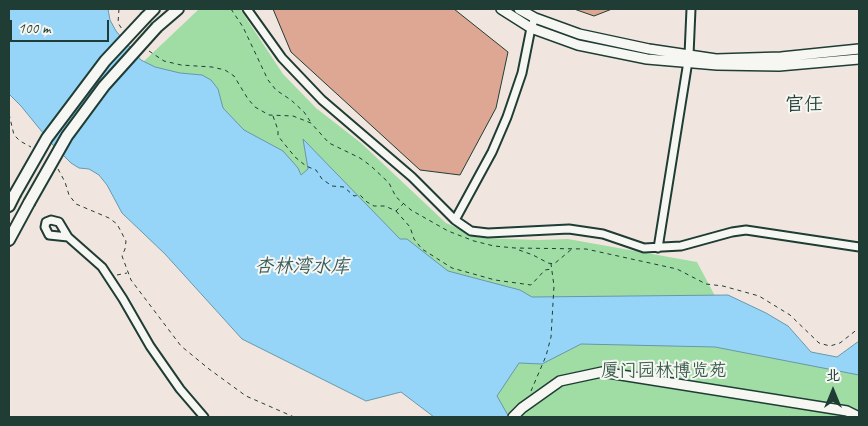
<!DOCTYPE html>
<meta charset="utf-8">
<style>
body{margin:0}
#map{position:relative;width:868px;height:426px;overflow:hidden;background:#f1e6df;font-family:Caveat,"LXGW WenKai TC",sans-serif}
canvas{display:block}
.frame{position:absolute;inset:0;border:10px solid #1f3d34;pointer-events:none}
.north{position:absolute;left:808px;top:366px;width:50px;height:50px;-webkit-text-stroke:4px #f6f6f2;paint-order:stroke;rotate:0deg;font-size:14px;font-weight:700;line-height:20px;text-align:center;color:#1f3d34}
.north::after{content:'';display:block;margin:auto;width:18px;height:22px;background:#1f3d34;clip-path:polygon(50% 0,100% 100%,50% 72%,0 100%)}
.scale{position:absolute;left:10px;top:20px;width:99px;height:22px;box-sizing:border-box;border:2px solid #1f3d34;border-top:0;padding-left:6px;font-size:15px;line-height:18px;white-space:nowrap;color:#1f3d34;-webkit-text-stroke:4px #f6f6f2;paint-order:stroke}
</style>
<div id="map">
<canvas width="868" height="426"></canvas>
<div class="frame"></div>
<div class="north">北</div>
<div class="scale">100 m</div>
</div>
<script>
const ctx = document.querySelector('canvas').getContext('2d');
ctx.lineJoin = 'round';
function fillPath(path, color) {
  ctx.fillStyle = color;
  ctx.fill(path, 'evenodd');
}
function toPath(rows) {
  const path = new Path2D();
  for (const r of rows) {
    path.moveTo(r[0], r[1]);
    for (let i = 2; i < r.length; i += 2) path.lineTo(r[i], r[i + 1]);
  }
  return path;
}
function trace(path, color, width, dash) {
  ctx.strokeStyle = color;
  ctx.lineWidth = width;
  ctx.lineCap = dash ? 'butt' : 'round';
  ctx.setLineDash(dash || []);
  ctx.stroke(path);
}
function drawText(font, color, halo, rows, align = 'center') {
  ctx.font = font + ' Caveat,"LXGW WenKai TC",sans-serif';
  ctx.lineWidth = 4;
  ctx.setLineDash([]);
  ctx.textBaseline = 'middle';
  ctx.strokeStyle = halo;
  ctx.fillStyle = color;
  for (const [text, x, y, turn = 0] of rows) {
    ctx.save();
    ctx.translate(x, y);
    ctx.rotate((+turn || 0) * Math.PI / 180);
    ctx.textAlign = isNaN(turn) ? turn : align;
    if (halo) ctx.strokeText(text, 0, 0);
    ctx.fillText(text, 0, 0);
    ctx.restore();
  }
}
fillPath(toPath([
 [199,9,240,9,283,74,316,108,361,143,446,223,481,238,538,240,568,239,697,262,723,311,521,319,378,253,141,64],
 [517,326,783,351,859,363,859,417,468,417]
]), '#a0dda5');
const water = toPath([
 [9,9,108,9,110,20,116,31,141,60,155,67,180,73,202,75,211,80,218,89,223,108,244,130,283,151,298,168,301,175,308,169,303,139,400,239,407,239,448,271,520,290,532,297,728,295,766,313,788,326,811,352,837,357,859,341,859,375,715,347,581,344,542,364,519,363,497,396,509,417,434,417,401,392,366,401,242,339,165,254,122,213,107,185,99,175,89,169,79,168,71,163,52,144,21,106,9,94,9,9]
]);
fillPath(water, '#97d5f8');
trace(water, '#6798aa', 1);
const building = toPath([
 [273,9,454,9,508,52,496,108,460,175,420,170,291,52,273,9],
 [574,9,612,9,594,16,574,9]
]);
fillPath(building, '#dda793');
trace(building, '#1f3d34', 1);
const minor = toPath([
 [247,9,282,58,322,100,412,177,455,220,471,231,488,233,569,229,603,234,644,248,681,246,732,232,746,230,859,247],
 [455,220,492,152,507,117,522,73,531,28,535,18],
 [68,237,49,235,45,227,46,222,51,220,59,222,68,237,102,267,123,299,150,346,180,389,204,417],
 [658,248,689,55,691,9]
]);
const tertiary = toPath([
 [501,9,531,28,578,45,647,59,717,65,779,66,859,59],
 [519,9,535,18,579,34,649,49,716,59,781,57,859,49],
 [513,417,522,408,560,381,602,372,847,411,859,417]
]);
const secondary = toPath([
 [146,17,154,9],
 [157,27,178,9],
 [9,206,15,194],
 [9,240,29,203]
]);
trace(minor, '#1f3d34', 11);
trace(tertiary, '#1f3d34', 12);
trace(secondary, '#1f3d34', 14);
trace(toPath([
 [119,9,118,23,122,29],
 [231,9,243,27,268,80,276,90,291,100,304,112,310,121],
 [149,51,164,61,181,65,212,67,225,70,234,76,248,99,255,107,269,115,293,116,311,123,329,143,360,158,371,166,389,183,396,197,411,210,448,231,474,241,494,246,515,248,586,249,677,269,706,284,723,286,759,296,790,315,819,343,830,346,840,343,859,328],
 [9,114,14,135,20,141,31,147],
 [273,116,278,130,278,136,295,157,306,166,316,170,322,179,332,186,344,187,354,196,360,195,367,202,374,206,385,206,396,211,403,204],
 [58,169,65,182,69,195,76,204,109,218,117,224,126,241,125,249,122,256,131,280,181,346,209,369,246,396,294,417],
 [396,211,410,227,414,239,422,249,452,268,495,280,531,285,545,270,552,269],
 [519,250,533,255,548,263,554,264,573,248],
 [117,275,127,273],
 [531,391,546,356,551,337,554,286,551,264]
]), '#1f3d34', 1, [4, 4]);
trace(minor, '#f6f6f2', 7);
trace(tertiary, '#f6f6f2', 9);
trace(secondary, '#f6f6f2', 10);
const secondaryBridge = toPath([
 [15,194,47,138,105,61,146,17],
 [29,203,67,136,104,86,157,27]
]);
trace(secondaryBridge, '#1f3d34', 14, []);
trace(secondaryBridge, '#f6f6f2', 10);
drawText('18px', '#395d4b', '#f6f6f2', [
 ["厦门园林博览苑",664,371]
]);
drawText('19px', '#1f3d34', '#f6f6f2', [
 ["官任",804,105]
]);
drawText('italic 19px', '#375b5b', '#f6f6f2', [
 ["杏林湾水库",302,267]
]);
</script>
